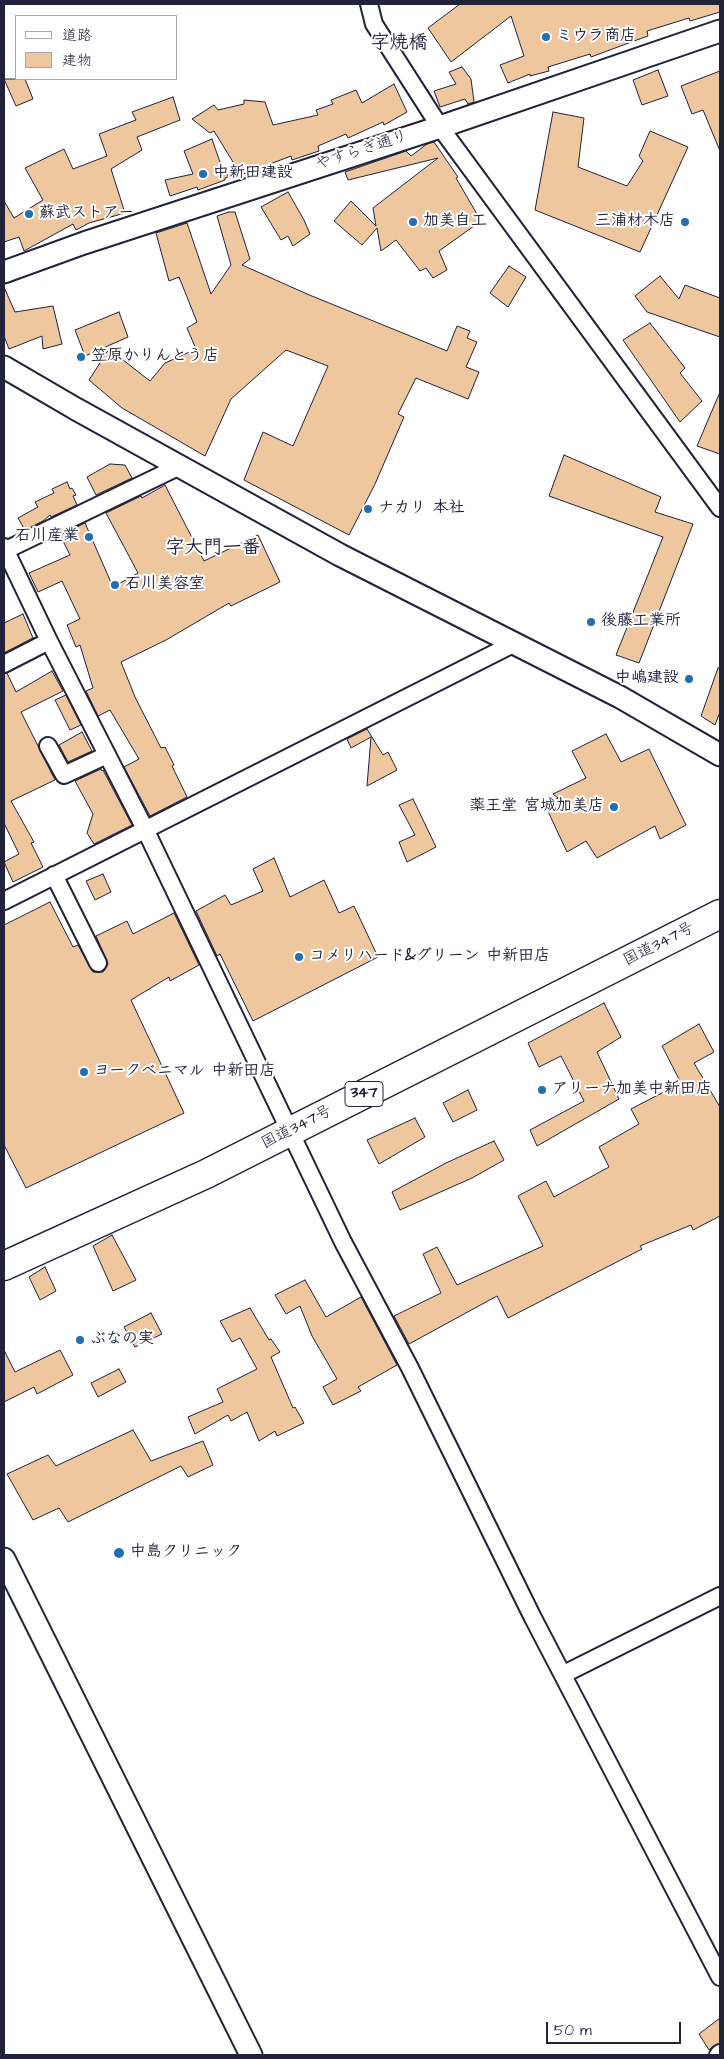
<!DOCTYPE html>
<meta charset="utf-8">
<style>
body{margin:0}
#map{position:relative;width:724px;height:2059px;overflow:hidden;background:#fff;font-family:"Architects Daughter","Klee One",sans-serif}
canvas{display:block}
.frame{position:absolute;inset:0;border:5px solid #22223b;pointer-events:none}
.legend{position:absolute;left:15px;top:15px;width:162px;height:65px;box-sizing:border-box;background:#fff;border:1px solid #a7a7b1;margin:0;padding:6px 9px;list-style:none;font-size:15px;color:#22223b}
.legend li{display:flex;align-items:center;gap:10px;height:25px}
.legend b{width:25px;border:1px solid #a7a7b1}
.scale{position:absolute;left:546px;top:2022px;width:135px;height:22px;box-sizing:border-box;border:2px solid #22223b;border-top:0;padding-left:6px;font-size:15px;line-height:18px;white-space:nowrap;color:#22223b;-webkit-text-stroke:4px #fff;paint-order:stroke}
</style>
<div id="map">
<canvas width="724" height="2059"></canvas>
<div class="frame"></div>
<ul class="legend">
<li><b style="height:6px;background:#fff"></b>道路</li>
<li><b style="height:14px;background:#efc79e"></b>建物</li>
</ul>
<div class="scale">50 m</div>
</div>
<script>
const ctx = document.querySelector('canvas').getContext('2d');
ctx.lineJoin = 'round';
function fillPath(path, color) {
  ctx.fillStyle = color;
  ctx.fill(path, 'evenodd');
}
function toPath(rows) {
  const path = new Path2D();
  for (const r of rows) {
    path.moveTo(r[0], r[1]);
    for (let i = 2; i < r.length; i += 2) path.lineTo(r[i], r[i + 1]);
  }
  return path;
}
function trace(path, color, width, dash) {
  ctx.strokeStyle = color;
  ctx.lineWidth = width;
  ctx.lineCap = dash ? 'butt' : 'round';
  ctx.setLineDash(dash || []);
  ctx.stroke(path);
}
function drawText(font, color, halo, rows, align = 'center') {
  ctx.font = font + ' "Architects Daughter","Klee One",sans-serif';
  ctx.lineWidth = 4;
  ctx.setLineDash([]);
  ctx.textBaseline = 'middle';
  ctx.strokeStyle = halo;
  ctx.fillStyle = color;
  for (const [text, x, y, turn = 0] of rows) {
    ctx.save();
    ctx.translate(x, y);
    ctx.rotate((+turn || 0) * Math.PI / 180);
    ctx.textAlign = isNaN(turn) ? turn : align;
    if (halo) ctx.strokeText(text, 0, 0);
    ctx.fillText(text, 0, 0);
    ctx.restore();
  }
}
const building = toPath([
 [460,4,720,4,720,12,690,21,689,18,647,31,648,36,634,41,591,57,590,54,548,67,549,71,530,76,530,74,508,83,500,65,524,56,511,16,451,62,428,28,460,4],
 [462,67,471,79,474,102,468,104,465,99,440,107,434,91,456,84,449,72,462,67],
 [658,70,668,96,642,105,633,80,658,70],
 [720,71,720,151,703,110,692,114,681,86,720,71],
 [4,79,25,79,33,99,16,106,4,79],
 [394,84,407,112,384,125,383,122,348,138,346,134,318,146,319,151,292,160,291,156,241,175,214,131,210,133,192,119,214,105,218,110,244,104,244,100,265,102,273,125,318,115,316,110,333,104,331,100,356,90,362,103,394,84],
 [173,97,180,120,137,137,142,150,111,169,125,213,89,223,76,230,73,224,24,251,19,237,4,242,4,201,14,218,43,200,25,168,64,149,73,169,107,156,99,134,136,120,132,112,173,97],
 [553,112,584,118,578,167,627,186,643,161,639,156,650,131,688,147,640,252,535,210,553,112],
 [212,139,222,168,225,167,228,177,225,178,225,180,198,190,197,187,170,196,165,180,193,174,184,151,212,139],
 [434,142,458,177,456,178,481,221,439,251,447,270,433,278,426,268,420,271,396,240,381,251,377,228,362,245,334,221,351,201,376,226,373,208,438,158,348,180,345,172,406,151,411,156,427,144,434,142],
 [288,192,304,220,310,234,293,246,288,236,281,240,261,207,288,192],
 [229,212,235,212,250,259,242,265,307,294,447,351,457,326,470,331,467,338,477,342,466,367,479,372,468,399,416,378,398,414,404,417,375,484,349,535,244,480,263,432,293,446,328,366,286,350,231,399,205,456,122,408,89,380,109,349,150,381,165,363,196,349,187,328,197,322,179,277,169,281,156,233,187,223,211,294,231,265,217,216,229,212],
 [509,266,526,277,508,307,490,293,509,266],
 [660,276,679,299,685,285,720,298,720,337,647,312,635,296,660,276],
 [4,287,15,312,53,306,62,344,43,349,42,336,9,349,4,336,4,287],
 [119,312,128,337,85,356,75,330,119,312],
 [650,323,685,368,680,373,702,401,680,422,623,340,650,323],
 [720,392,720,454,697,446,720,392],
 [564,455,661,497,655,512,693,524,639,663,616,655,663,537,549,496,564,455],
 [110,464,125,465,132,478,96,495,87,477,110,464],
 [67,482,70,489,72,488,76,495,73,496,77,505,51,517,50,515,43,521,25,530,18,518,38,507,35,502,54,493,52,489,67,482],
 [165,485,204,561,258,535,280,582,231,606,229,603,166,640,121,662,135,697,161,748,165,747,174,765,172,766,187,797,150,816,124,767,139,759,110,710,98,716,86,691,93,688,80,645,76,647,67,625,80,619,62,581,38,592,29,573,70,555,60,535,85,523,113,587,138,573,106,513,141,496,142,498,165,485],
 [23,614,33,638,4,653,4,623,23,614],
 [718,668,720,668,720,712,715,725,701,716,718,668],
 [52,671,63,691,21,712,55,780,11,801,34,842,31,843,43,867,13,882,4,862,19,854,4,823,4,674,7,673,16,692,52,671],
 [66,695,81,725,70,730,55,700,66,695],
 [367,729,383,755,388,752,397,770,367,786,371,737,351,748,347,739,367,729],
 [82,732,92,751,68,762,59,745,82,732],
 [606,734,621,762,649,749,686,825,660,839,655,826,597,858,586,841,567,852,545,805,558,798,553,794,586,778,572,751,606,734],
 [101,769,102,771,103,770,132,825,94,844,87,833,93,814,75,781,101,769],
 [413,799,436,847,407,862,399,842,415,835,399,805,413,799],
 [274,858,290,897,324,880,339,913,354,906,378,957,253,1021,220,954,217,956,196,911,225,895,231,905,263,891,253,869,274,858],
 [103,874,111,892,95,900,86,881,103,874],
 [50,902,73,947,78,945,93,972,103,972,108,964,96,936,127,921,133,934,174,913,199,965,170,981,169,977,131,1000,184,1113,26,1188,4,1145,4,925,50,902],
 [604,1003,621,1037,597,1052,619,1099,537,1146,530,1130,584,1101,561,1056,539,1067,528,1043,604,1003],
 [699,1024,714,1052,694,1063,720,1107,720,1216,693,1230,691,1225,640,1246,642,1249,508,1318,497,1296,409,1344,394,1316,441,1293,423,1254,437,1247,457,1285,543,1246,518,1196,546,1181,554,1197,609,1167,599,1147,639,1124,631,1109,681,1083,662,1046,699,1024],
 [468,1090,477,1110,453,1122,443,1103,468,1090],
 [415,1118,425,1137,379,1164,367,1140,415,1118],
 [494,1141,504,1160,472,1178,400,1210,392,1192,446,1163,494,1141],
 [112,1235,136,1280,113,1291,93,1246,112,1235],
 [45,1267,56,1291,40,1300,29,1277,45,1267],
 [305,1280,326,1317,361,1297,397,1365,358,1387,361,1391,333,1405,323,1387,337,1379,312,1336,300,1306,286,1314,275,1295,305,1280],
 [250,1308,269,1340,271,1339,280,1352,271,1357,293,1408,295,1407,304,1423,277,1436,275,1431,259,1441,247,1412,231,1421,228,1415,195,1434,188,1417,223,1402,217,1389,257,1369,240,1338,232,1342,220,1321,250,1308],
 [151,1313,162,1334,135,1347,124,1327,151,1313],
 [4,1350,15,1372,60,1350,73,1375,37,1394,34,1387,4,1402,4,1350],
 [119,1369,126,1382,98,1397,91,1383,119,1369],
 [133,1430,151,1461,203,1441,213,1465,188,1477,181,1466,68,1522,59,1508,33,1520,7,1474,48,1455,56,1466,133,1430],
 [720,2018,720,2043,713,2046,709,2050,699,2034,720,2018]
]);
fillPath(building, '#efc79e');
trace(building, '#22223b', 1);
const minor = toPath([
 [369,4,374,24,440,127,720,508],
 [4,547,49,641,145,829,343,1242,410,1368,532,1616,720,1977],
 [4,551,180,466],
 [4,664,49,641],
 [48,746,64,775,107,755],
 [54,875,98,963],
 [4,901,515,643],
 [564,1674,720,1596],
 [718,2055,720,2053]
]);
const tertiary = toPath([
 [4,272,84,243,440,127,720,31],
 [4,367,76,409,340,555,620,697,720,755],
 [4,1559,251,2055]
]);
const trunk = toPath([
 [4,1266,206,1174,720,914]
]);
trace(minor, '#22223b', 20);
trace(tertiary, '#22223b', 25);
trace(trunk, '#22223b', 31);
trace(minor, '#fff', 16);
trace(tertiary, '#fff', 21);
trace(trunk, '#fff', 28);
for (const [x, y, r, color] of [
 [546,37,5,"#1f6fb2"],
 [203,174,5,"#1f6fb2"],
 [29,214,5,"#1f6fb2"],
 [413,222,5,"#1f6fb2"],
 [685,222,5,"#1f6fb2"],
 [81,357,5,"#1f6fb2"],
 [368,509,5,"#1f6fb2"],
 [89,537,5,"#1f6fb2"],
 [115,585,5,"#1f6fb2"],
 [591,622,5,"#1f6fb2"],
 [689,679,5,"#1f6fb2"],
 [614,807,5,"#1f6fb2"],
 [299,957,5,"#1f6fb2"],
 [84,1072,5,"#1f6fb2"],
 [542,1090,5,"#1f6fb2"],
 [80,1340,5,"#1f6fb2"],
 [119,1553,6,"#1f6fb2"]
]) {
  const dot = new Path2D();
  dot.arc(x, y, r, 0, 2 * Math.PI);
  ctx.fillStyle = color;
  ctx.fill(dot);
  trace(dot, '#fff', 2);
}
for (const [x, y, w] of [
 [364,1094,38]
]) {
  const box = new Path2D();
  box.roundRect(x - w / 2, y - 12.5, w, 25, 4);
  ctx.fillStyle = '#fff';
  ctx.fill(box);
  trace(box, '#22223b', 1);
}
drawText('bold 15px', '#22223b', null, [
 ["347",364,1094]
]);
drawText('bold 16px', '#22223b', '#fff', [
 ["ミウラ商店",556,37],
 ["中新田建設",213,174],
 ["蘇武ストアー",39,214],
 ["加美自工",423,222],
 ["三浦材木店",675,222,"right"],
 ["笠原かりんとう店",91,357],
 ["ナカリ 本社",378,509],
 ["石川産業",79,537,"right"],
 ["石川美容室",125,585],
 ["後藤工業所",601,622],
 ["中嶋建設",679,679,"right"],
 ["薬王堂 宮城加美店",604,807,"right"],
 ["コメリハード&グリーン 中新田店",309,957],
 ["ヨークベニマル 中新田店",94,1072],
 ["アリーナ加美中新田店",552,1090],
 ["ぶなの実",90,1340],
 ["中島クリニック",130,1553]
], 'left');
drawText('16px', '#22223b', '#fff', [
 ["やすらぎ通り",362,151,-18],
 ["国道347号",659,945,-27],
 ["国道347号",297,1128,-27]
]);
drawText('bold 19px', '#22223b', '#fff', [
 ["字焼橋",399,44],
 ["字大門一番",213,549]
]);
</script>
